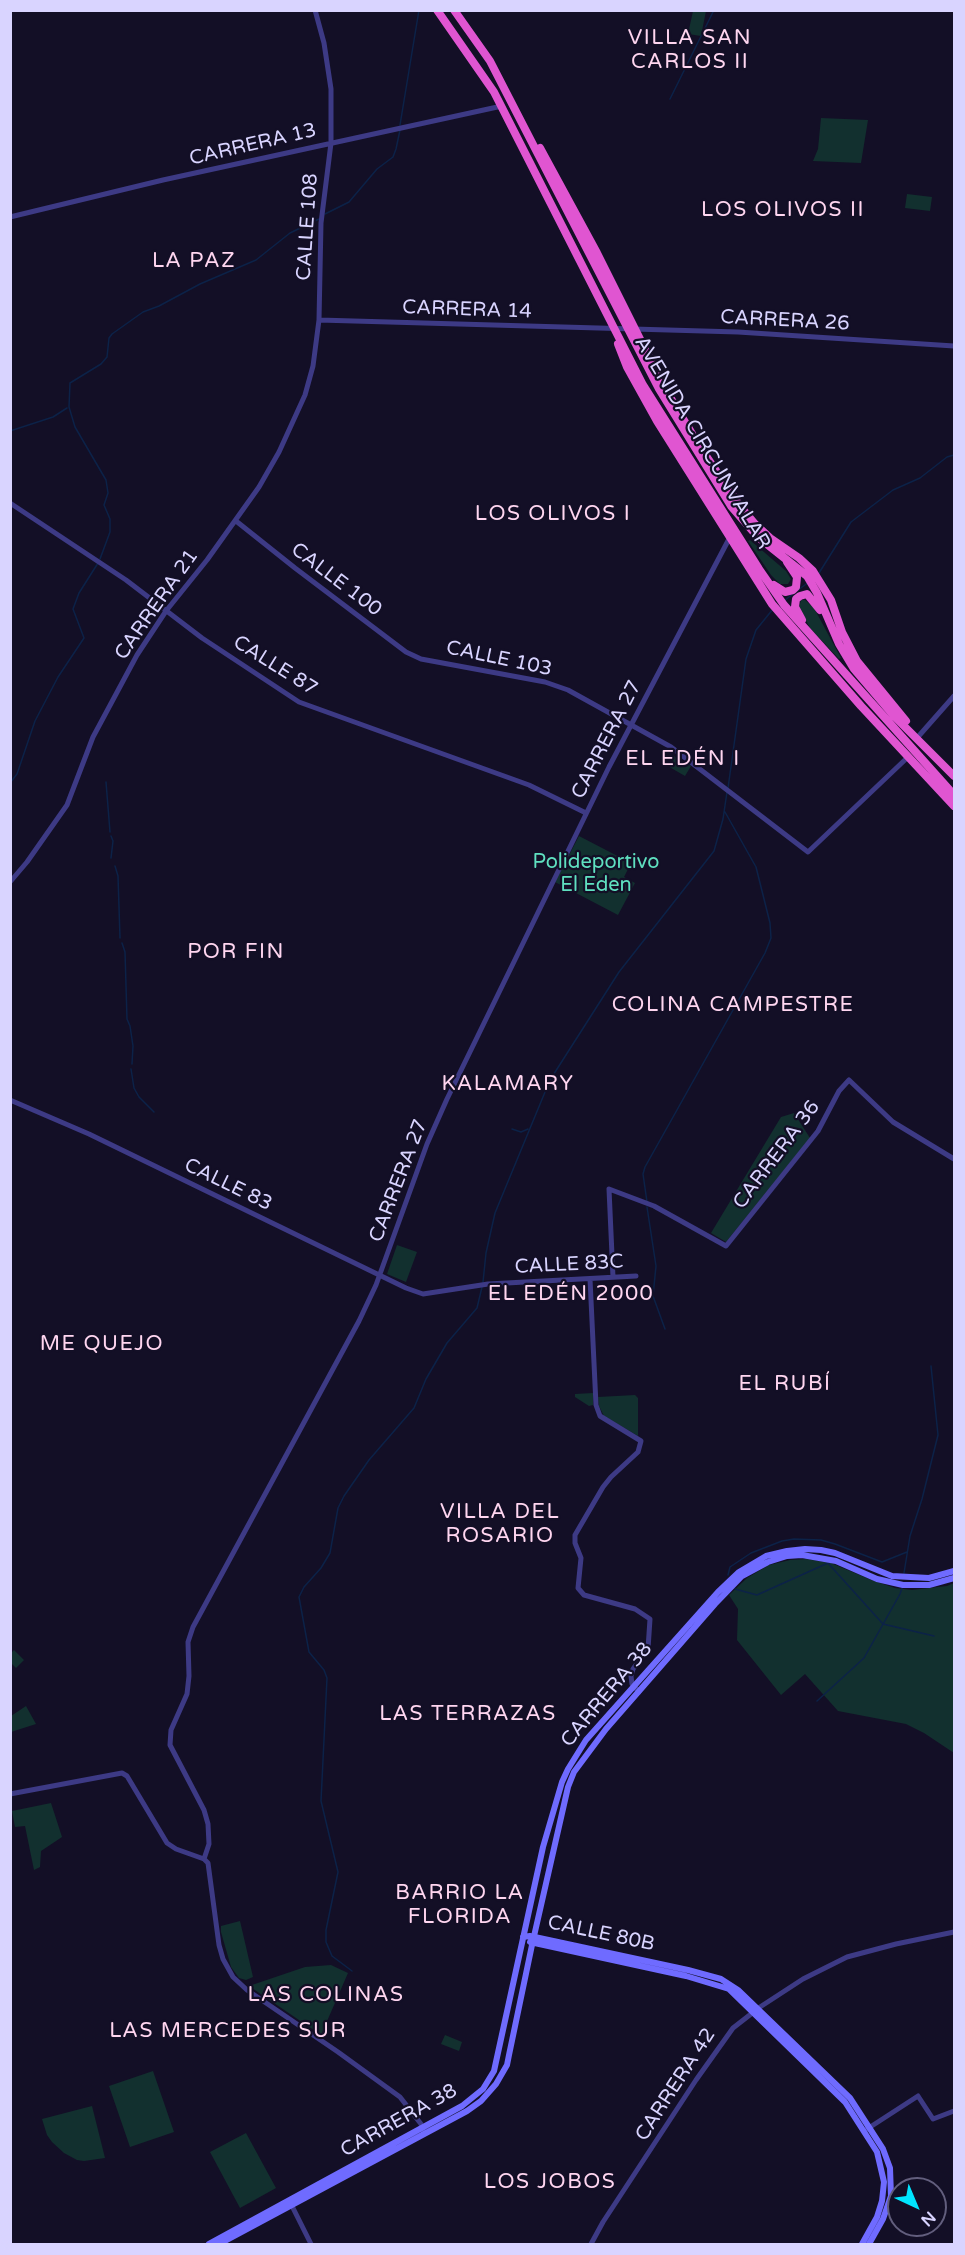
<!DOCTYPE html>
<meta charset="utf-8">
<style>
body{margin:0}
#map{position:relative;width:965px;height:2255px;overflow:hidden;background:#130f26;font-family:"Varela Round",sans-serif}
canvas{display:block}
.frame{position:absolute;inset:0;border:12px solid #d9d4ff;pointer-events:none}
.north{position:absolute;left:887px;top:2177px;width:60px;height:60px;box-sizing:border-box;background:#130f26;border:2px solid #625e7d;border-radius:50%;rotate:136deg;font-size:16px;font-weight:700;line-height:24px;text-align:center;color:#d9d4ff}
.north::after{content:'';display:block;margin:auto;width:21px;height:27px;background:#00e5ff;clip-path:polygon(50% 0,100% 100%,50% 72%,0 100%)}
</style>
<div id="map">
<canvas width="965" height="2255"></canvas>
<div class="frame"></div>
<div class="north">N</div>
</div>
<script>
const ctx = document.querySelector('canvas').getContext('2d');
ctx.lineJoin = 'round';
function fillPath(path, color) {
  ctx.fillStyle = color;
  ctx.fill(path, 'evenodd');
}
function toPath(rows) {
  const path = new Path2D();
  for (const r of rows) {
    path.moveTo(r[0], r[1]);
    for (let i = 2; i < r.length; i += 2) path.lineTo(r[i], r[i + 1]);
  }
  return path;
}
function trace(path, color, width, dash) {
  ctx.strokeStyle = color;
  ctx.lineWidth = width;
  ctx.lineCap = dash ? 'butt' : 'round';
  ctx.setLineDash(dash || []);
  ctx.stroke(path);
}
function drawText(font, color, halo, rows, align = 'center') {
  ctx.font = font + ' "Varela Round",sans-serif';
  ctx.lineWidth = 4.5;
  ctx.setLineDash([]);
  ctx.textBaseline = 'middle';
  ctx.strokeStyle = halo;
  ctx.fillStyle = color;
  for (const [text, x, y, turn = 0] of rows) {
    ctx.save();
    ctx.translate(x, y);
    ctx.rotate((+turn || 0) * Math.PI / 180);
    ctx.textAlign = isNaN(turn) ? turn : align;
    if (halo) ctx.strokeText(text, 0, 0);
    ctx.fillText(text, 0, 0);
    ctx.restore();
  }
}
fillPath(toPath([
 [693,11,706,11,701,36,688,34],
 [821,118,868,120,861,163,813,161,818,149],
 [907,194,932,197,930,211,905,208],
 [750,540,786,571,791,579,788,584,780,584,771,575,748,541],
 [801,600,805,600,814,608,841,658,839,659,810,628,799,608],
 [672,755,691,766,685,776,666,765],
 [579,836,631,863,624,877,635,883,618,915,555,882],
 [794,1113,810,1138,726,1242,711,1233,781,1117],
 [397,1245,417,1252,406,1282,387,1274],
 [593,1393,593,1405,589,1406,575,1397,575,1394],
 [635,1395,638,1398,638,1436,604,1416,599,1406,598,1397],
 [806,1559,831,1563,874,1581,895,1588,912,1590,947,1586,954,1583,954,1753,924,1733,906,1724,838,1711,805,1674,781,1695,737,1640,738,1609,729,1595,747,1578,769,1565,790,1560],
 [14,1650,24,1660,16,1668,11,1663,11,1653],
 [26,1706,36,1724,11,1732,11,1716],
 [51,1803,62,1837,41,1851,40,1867,34,1870,25,1826,15,1827,12,1811],
 [240,1921,253,1977,246,1980,239,1978,231,1967,221,1932,221,1926],
 [331,1965,348,1973,321,2035,249,1986,305,1967],
 [445,2035,462,2042,459,2051,441,2044],
 [153,2071,174,2132,130,2147,109,2086],
 [92,2106,105,2158,84,2161,77,2160,64,2153,52,2142,47,2135,42,2119],
 [246,2133,276,2188,240,2208,210,2152]
]), '#12302f');
trace(toPath([
 [670,99,714,10],
 [400,125,419,10],
 [325,214,349,202,377,169,393,157,396,149,400,130],
 [10,431,53,417,67,408],
 [100,559,110,532,110,519,104,505,108,493,106,480,75,427,69,407,70,383,101,364,107,357,109,338,112,334,143,312,159,306,200,284,256,260,290,233,319,219],
 [819,573,851,522,893,490,920,478,947,457,954,455],
 [798,590,809,582],
 [784,601,794,593],
 [106,782,110,832],
 [10,783,17,774,35,721,58,677,84,638,73,609,79,593,98,563],
 [728,788,746,659,756,630,773,609],
 [111,836,113,841,111,858],
 [115,866,118,876,120,938],
 [122,943,125,952,127,1019,130,1026,133,1046,132,1064],
 [131,1069,134,1088,139,1097,154,1112],
 [512,1129,521,1132,528,1129],
 [647,1202,643,1174,645,1167,765,953,771,938,770,923,756,867,725,812],
 [647,1207,656,1266,653,1296,665,1329],
 [483,1282,486,1253,495,1213,550,1080,619,972,714,851,723,819,727,792],
 [827,1562,883,1624,934,1636],
 [904,1573,910,1536,922,1499,938,1435,931,1366],
 [728,1575,730,1567,751,1553,782,1541,794,1539,821,1540,835,1544,882,1562,907,1552],
 [735,1589,757,1595,828,1563],
 [817,1701,864,1658,900,1594,902,1588],
 [352,1971,332,1956,326,1942,326,1930,338,1872,321,1801,327,1678,324,1670,309,1652,299,1597,304,1587,321,1568,330,1553,338,1508,344,1496,369,1460,414,1408,426,1379,447,1343,477,1308,482,1287]
]), '#0c2248', 1.5);
trace(toPath([
 [10,217,163,180,502,106],
 [319,320,738,332,954,346],
 [10,503,126,580,202,638,299,702,529,785,586,813],
 [236,521,295,568,406,652,421,659,545,682,568,690,671,747,808,852,908,757],
 [917,738,954,696],
 [10,882,27,862,67,805,93,737,137,655,166,611,207,560,259,487,279,452,305,395,313,366,319,320,321,223,331,143,331,89,324,43,315,10],
 [10,1100,89,1134,406,1288,423,1294,488,1284,636,1276],
 [613,1277,609,1189,654,1206,726,1246,818,1131,839,1091,849,1080,893,1122,954,1159],
 [590,1279,596,1405,600,1416,641,1441,638,1452,611,1477,603,1487,575,1535,575,1543,581,1558,578,1588,584,1595,635,1609,650,1619,648,1649,633,1669,631,1676,632,1684,639,1692],
 [10,1794,122,1773,127,1776,167,1843,176,1849,204,1859,208,1863,219,1945,223,1959,233,1977,247,1990,338,2052,400,2097,421,2124,423,2130],
 [204,1859,209,1844,208,1824,204,1810,170,1745,171,1730,187,1694,189,1676,188,1642,193,1627,359,1321,376,1285,427,1144,447,1099,609,767,730,537],
 [864,2131,918,2096,933,2119,954,2111],
 [292,2206,311,2244],
 [591,2244,603,2222,696,2080,733,2028,760,2007,803,1979,847,1957,896,1944,954,1932]
]), '#3d3a85', 5);
trace(toPath([
 [523,1937,530,1936,688,1970,721,1979,738,1990,850,2098,883,2149,890,2168,891,2196,883,2219,869,2244],
 [530,1942,686,1976,729,1989,845,2102,877,2152,884,2182,882,2201,877,2217,862,2244],
 [209,2244,462,2106,483,2089,494,2071,543,1847,562,1782,568,1769,586,1740,718,1592,739,1572,766,1556,787,1551,805,1549,821,1550,835,1553,892,1576,929,1578,954,1571],
 [219,2244,467,2111,481,2101,496,2084,507,2065,509,2055,532,1945,568,1787,574,1772,606,1729,715,1604,742,1576,768,1562,787,1556,802,1555,836,1561,877,1579,903,1585,929,1585,954,1578]
]), '#6f6bff', 6);
trace(toPath([
 [437,10,494,92,643,385,759,569,784,605,954,795],
 [454,10,490,61,659,389,731,506,758,537,807,576,817,593,839,644,854,669,894,716,954,776],
 [540,148,597,253,664,387,700,447,740,506,755,524,770,538,799,558,813,571,831,600,842,632,857,661,906,721],
 [618,344,627,367,657,421,772,604,861,706,954,806],
 [774,585,785,592,793,590,796,587,797,577,787,562],
 [802,620,795,607,796,599,800,596,807,594,820,610]
]), '#e055d1', 8);
drawText('20px', '#d9d4ff', '#130f26', [
 ["CARRERA 13",253,145,-13],
 ["CALLE 108",308,227,-86],
 ["CARRERA 14",467,310,2],
 ["CARRERA 26",785,321,3],
 ["AVENIDA CIRCUNVALAR",702,443,59],
 ["CALLE 100",336,580,37],
 ["CARRERA 21",157,605,-55],
 ["CALLE 103",499,659,12],
 ["CALLE 87",275,666,32],
 ["CARRERA 27",607,740,-63],
 ["CARRERA 36",777,1155,-53],
 ["CARRERA 27",399,1181,-69],
 ["CALLE 83",228,1185,26],
 ["CALLE 83C",569,1265,-3],
 ["CARRERA 38",607,1695,-50],
 ["CALLE 80B",601,1934,12],
 ["CARRERA 42",676,2085,-57],
 ["CARRERA 38",399,2121,-29]
]);
drawText('20px', '#5fe0c0', '#130f26', [
 ["Polideportivo",596,863],
 ["El Eden",596,886]
]);
ctx.letterSpacing = '1.5px';
drawText('21px', '#ffd6f0', '#130f26', [
 ["VILLA SAN",690,38],
 ["CARLOS II",690,62],
 ["LOS OLIVOS II",783,210],
 ["LA PAZ",194,261],
 ["LOS OLIVOS I",553,514],
 ["EL EDÉN I",683,759],
 ["POR FIN",236,952],
 ["COLINA CAMPESTRE",733,1005],
 ["KALAMARY",508,1084],
 ["EL EDÉN 2000",571,1294],
 ["ME QUEJO",102,1344],
 ["EL RUBÍ",785,1384],
 ["VILLA DEL",500,1512],
 ["ROSARIO",500,1536],
 ["LAS TERRAZAS",468,1714],
 ["BARRIO LA",460,1893],
 ["FLORIDA",460,1917],
 ["LAS COLINAS",326,1995],
 ["LAS MERCEDES SUR",228,2031],
 ["LOS JOBOS",550,2182]
]);
ctx.letterSpacing = '0px';
</script>
